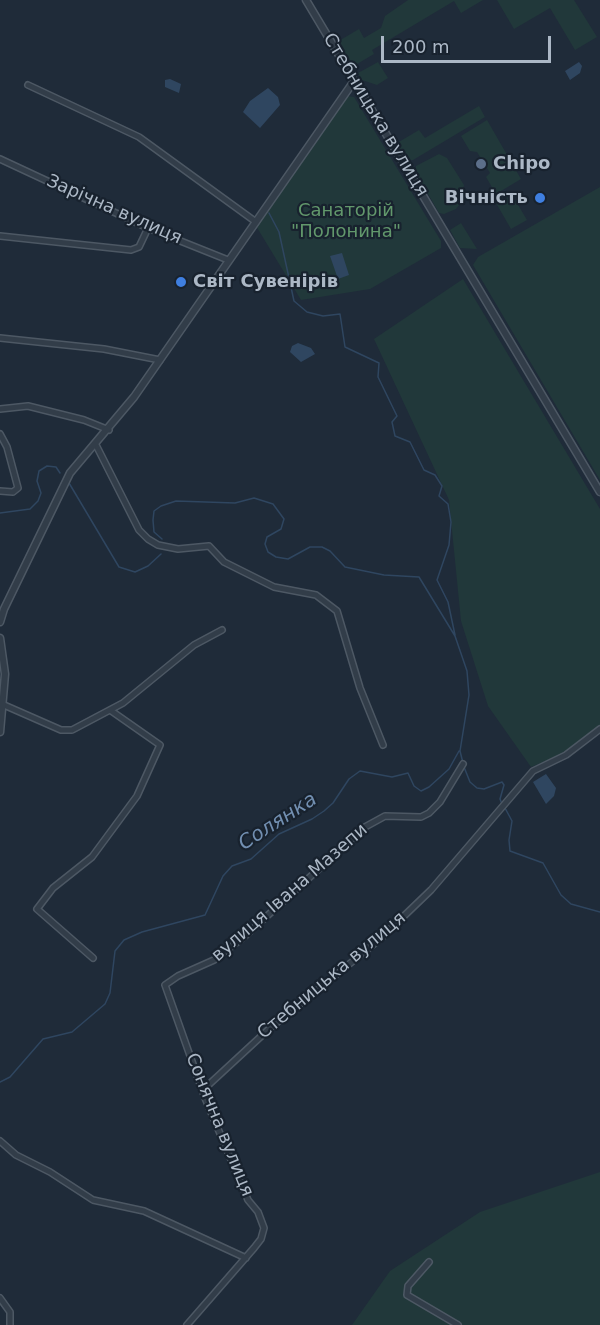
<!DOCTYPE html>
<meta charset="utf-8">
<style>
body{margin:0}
#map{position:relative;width:600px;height:1325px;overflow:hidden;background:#1f2b39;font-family:"DejaVu Sans",sans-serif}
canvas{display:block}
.scale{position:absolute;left:381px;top:36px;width:170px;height:27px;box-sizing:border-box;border:3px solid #acb8c6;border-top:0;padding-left:8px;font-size:18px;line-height:21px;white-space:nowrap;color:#acb8c6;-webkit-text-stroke:4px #18222e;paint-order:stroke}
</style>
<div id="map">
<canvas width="600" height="1325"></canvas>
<div class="scale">200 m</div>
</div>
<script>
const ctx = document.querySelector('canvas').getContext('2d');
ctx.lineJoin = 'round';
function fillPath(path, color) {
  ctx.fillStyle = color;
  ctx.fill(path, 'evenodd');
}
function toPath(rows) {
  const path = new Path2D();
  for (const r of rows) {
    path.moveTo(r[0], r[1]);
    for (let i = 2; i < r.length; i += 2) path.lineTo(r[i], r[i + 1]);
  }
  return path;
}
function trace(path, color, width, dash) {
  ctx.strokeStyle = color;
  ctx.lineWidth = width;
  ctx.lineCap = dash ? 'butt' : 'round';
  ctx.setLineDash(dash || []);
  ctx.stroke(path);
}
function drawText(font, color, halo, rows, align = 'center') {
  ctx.font = font + ' "DejaVu Sans",sans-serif';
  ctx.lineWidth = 4.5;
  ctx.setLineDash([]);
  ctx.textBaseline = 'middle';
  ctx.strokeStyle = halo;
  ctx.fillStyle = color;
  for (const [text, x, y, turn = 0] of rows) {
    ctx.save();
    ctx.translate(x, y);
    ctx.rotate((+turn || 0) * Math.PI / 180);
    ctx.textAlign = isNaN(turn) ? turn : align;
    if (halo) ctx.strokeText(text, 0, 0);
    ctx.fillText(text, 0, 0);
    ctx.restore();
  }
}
fillPath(toPath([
 [408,0,483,0,461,13,454,1,372,50,374,54,352,67,337,42,359,29,364,38,381,28,385,16],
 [497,0,574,0,597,37,575,50,550,8,514,29],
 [378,62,388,78,377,85,362,80,358,73],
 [347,96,354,97,441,241,441,248,370,289,301,300,256,226],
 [479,106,485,117,413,160,407,160,397,143,419,130,425,138],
 [487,120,521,179,496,194,486,177,490,173,477,152,470,151,461,136],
 [439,154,447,158,464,185,460,204,456,209,444,214,439,213,415,171,416,166],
 [600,187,600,480,473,265,478,257],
 [511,193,527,220,511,229,496,203],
 [461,223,477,249,460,248,450,230],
 [463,279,600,509,600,725,560,755,531,767,488,706,461,621,449,500,374,339],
 [600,1172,600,1325,352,1325,390,1271,480,1212]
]), '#21383a');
fillPath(toPath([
 [579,62,582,66,580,73,570,80,565,71],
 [170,79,181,84,179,93,165,87,165,80],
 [268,88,278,97,280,105,260,128,243,112,250,101],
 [342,253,349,275,338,279,330,256],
 [298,343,311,348,315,354,301,362,290,352,292,346],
 [546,774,556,788,554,796,546,804,533,782]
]), '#2f4660');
trace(toPath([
 [269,213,279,232,294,301,307,312,323,316,340,314,345,347,379,363,378,377,397,416,392,422,395,436,410,442,424,470,435,475,442,486,439,496,448,504,451,522,449,545,437,580,448,602,455,635],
 [69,483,119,567,135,572,148,566,161,554],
 [0,513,30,509,38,501,41,493,37,481,39,471,47,466,56,467,60,473],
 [162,539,154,532,153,520,154,511,161,506,176,501,235,503,254,498,273,504,284,519,281,529,267,537,265,544,268,552,276,557,288,559,310,547,322,547,330,551,345,567,384,575,419,577,455,636,467,671,469,695,460,751,463,763],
 [464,767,470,782,477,788,484,789,502,782,504,785,500,799,502,804],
 [505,808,512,821,509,840,510,851,543,863,561,895,571,904,600,912],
 [0,1082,10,1077,43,1039,72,1032,105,1004,110,993,115,951,124,940,142,932,205,915,223,876,232,866,251,859,279,834,312,819,324,811,333,803,349,779,360,771,392,777,408,773,414,786,421,791,429,787,449,769,459,751]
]), '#2f4660', 1.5);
const minor = toPath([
 [28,85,139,137,256,222],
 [0,159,148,228,228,260],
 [0,236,131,250,139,247,148,228],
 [0,338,104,349,160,360],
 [0,409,28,406,84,420,109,430],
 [0,434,7,447,18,488,13,492,0,491],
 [96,445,139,530,148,539,158,545,178,549,209,546,224,562,274,587,316,595,337,611,360,688,383,745],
 [4,705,61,730,72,730,123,703,194,645,222,630],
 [93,958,37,909,53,888,92,857,137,796,160,745,110,710],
 [204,1089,269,1029,379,940,431,890,533,771,566,755,600,729],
 [0,1141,16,1155,50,1172,93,1200,144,1211,246,1258],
 [429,1262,408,1286,407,1295,458,1325],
 [0,1298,10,1312,10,1325],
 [187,1325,254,1248,261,1239,264,1228,258,1212,248,1200,205,1098,165,985,178,976,214,960,245,936,365,827,385,816,421,817,429,813,440,802,463,764]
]);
const tertiary = toPath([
 [306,0,600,492],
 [0,622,4,609,70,473,134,397,354,81],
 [0,638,5,674,0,732]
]);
trace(minor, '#4d5864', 8);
trace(tertiary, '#4d5864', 9);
trace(minor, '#323d49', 5);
trace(tertiary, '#323d49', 6);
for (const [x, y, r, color] of [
 [481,164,6,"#5c6f8a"],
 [540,198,6,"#3f7fe0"],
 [181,282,6,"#3f7fe0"]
]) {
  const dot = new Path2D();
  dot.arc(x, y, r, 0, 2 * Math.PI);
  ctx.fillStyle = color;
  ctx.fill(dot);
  trace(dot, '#18222e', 2);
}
drawText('18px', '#acb8c6', '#18222e', [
 ["Стебницька вулиця",375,115,59],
 ["Зарічна вулиця",114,210,24],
 ["вулиця Івана Мазепи",290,893,-41],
 ["Стебницька вулиця",332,976,-40],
 ["Сонячна вулиця",219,1125,68]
]);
drawText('bold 18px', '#acb8c6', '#18222e', [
 ["Chipo",493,164],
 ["Вічність",528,198,"right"],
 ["Світ Сувенірів",193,282]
], 'left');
drawText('18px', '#62986c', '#18222e', [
 ["Санаторій",346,211],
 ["\"Полонина\"",346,232]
]);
drawText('italic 20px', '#728fb1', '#18222e', [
 ["Солянка",278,822,-33]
]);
</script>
